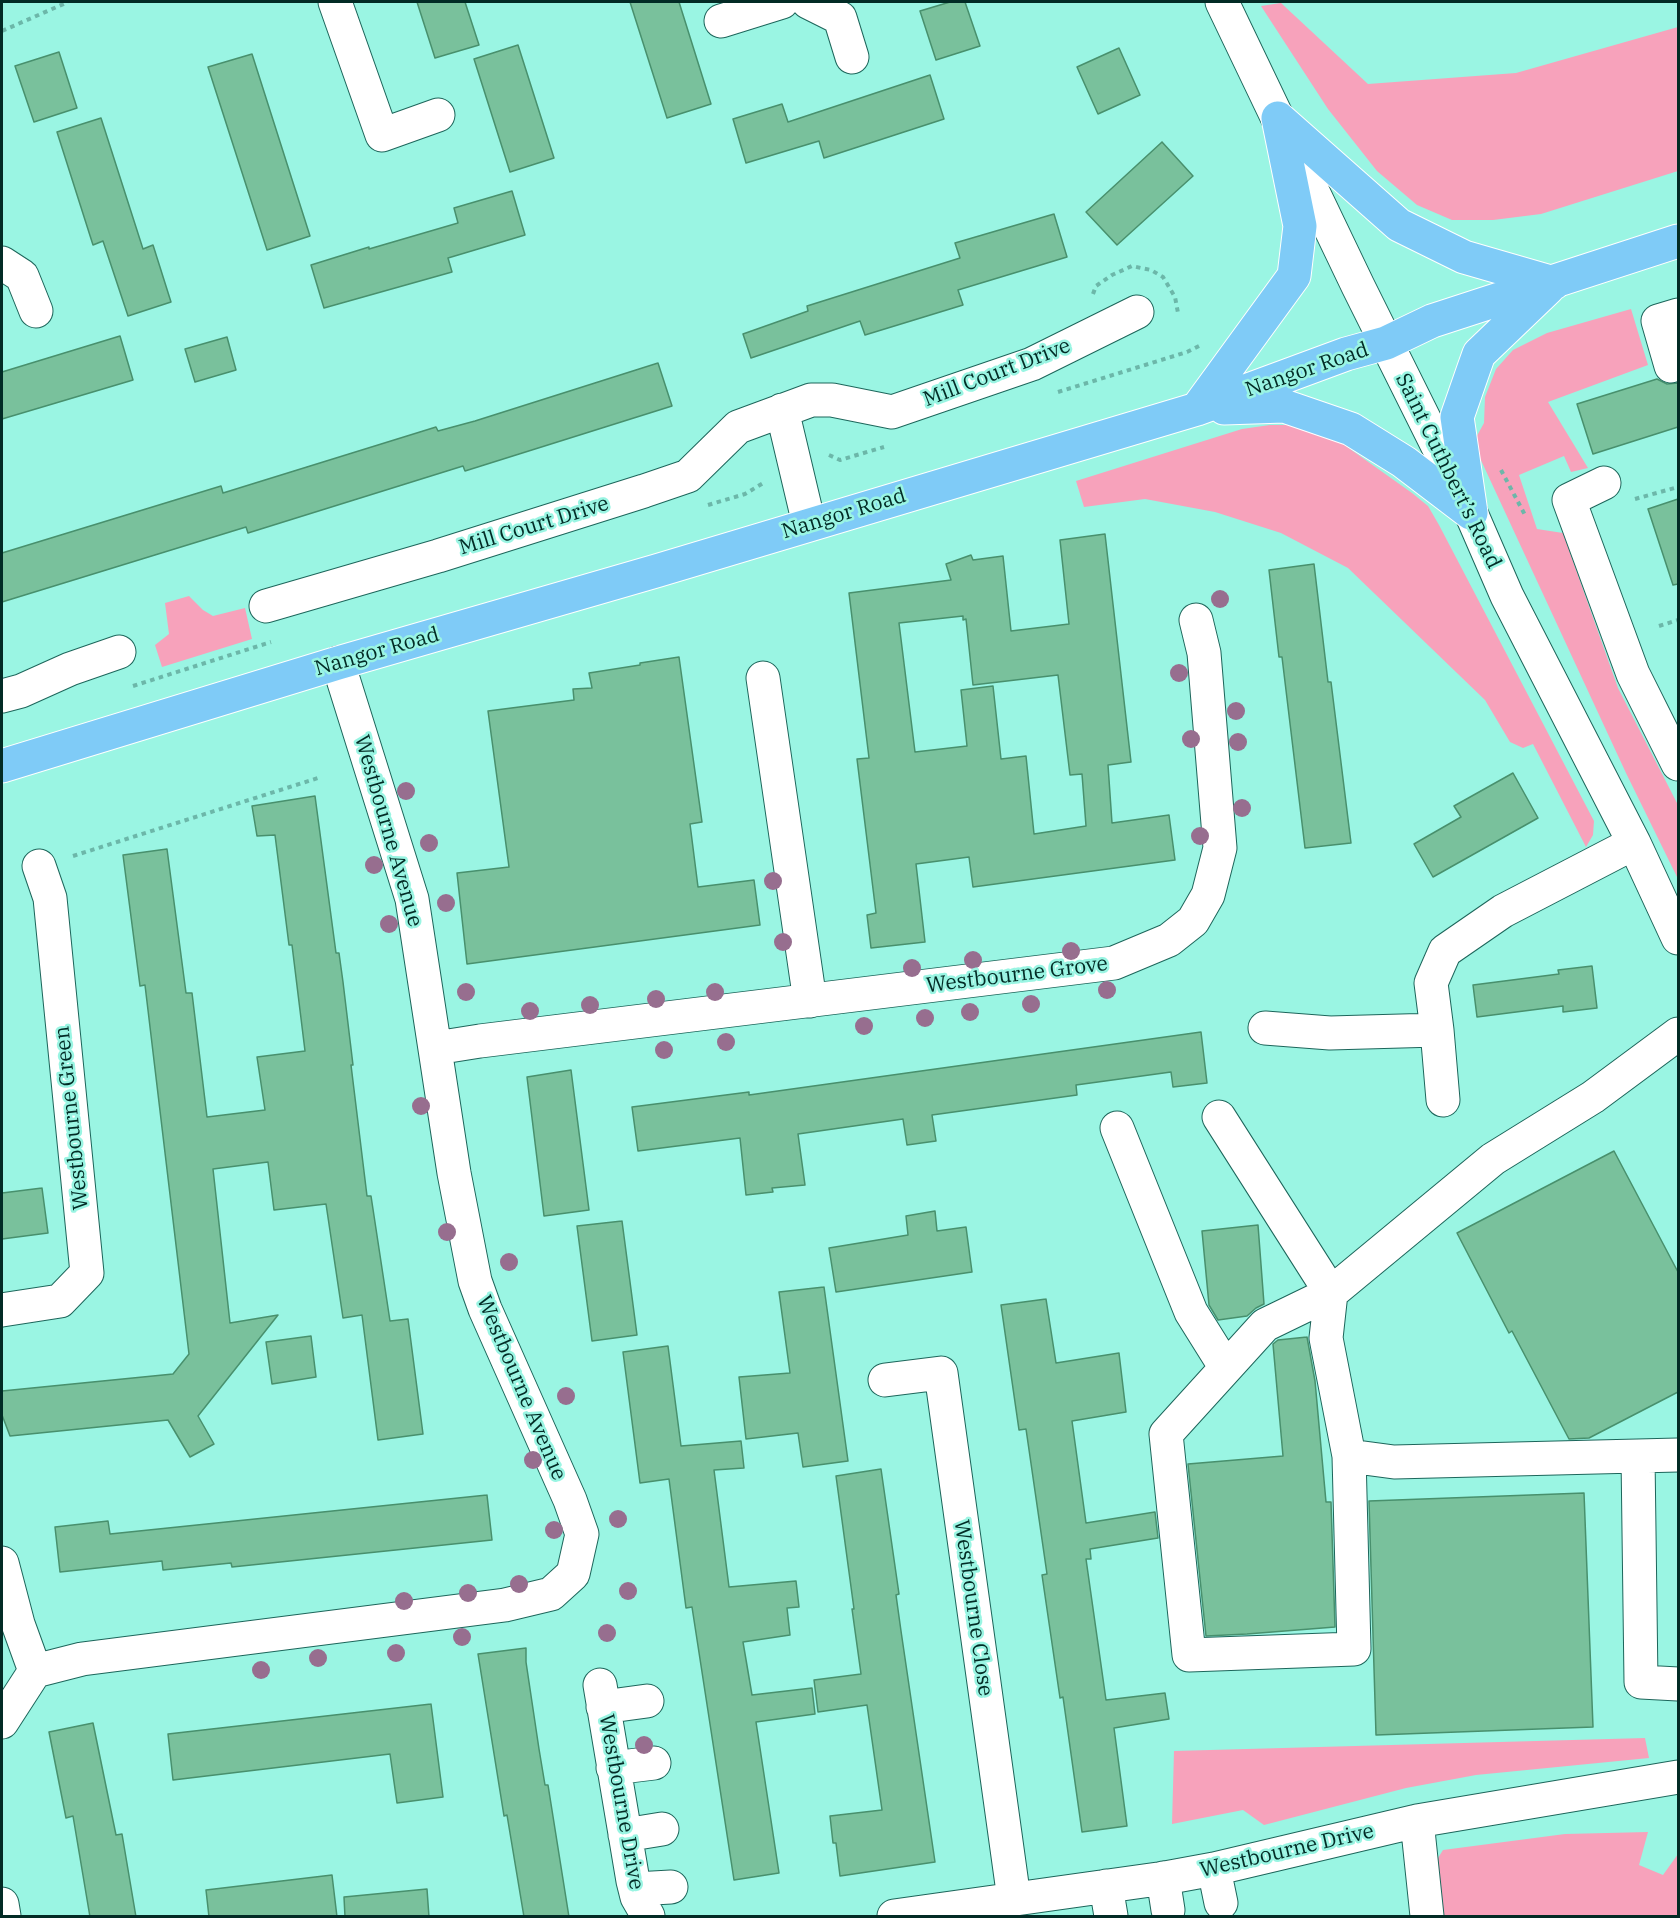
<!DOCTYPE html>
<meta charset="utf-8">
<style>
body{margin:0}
#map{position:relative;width:1680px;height:1918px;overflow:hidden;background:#9af5e3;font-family:"IBM Plex Serif",serif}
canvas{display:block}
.frame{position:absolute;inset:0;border:3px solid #022b25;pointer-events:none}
</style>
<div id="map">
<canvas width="1680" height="1918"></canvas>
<div class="frame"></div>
</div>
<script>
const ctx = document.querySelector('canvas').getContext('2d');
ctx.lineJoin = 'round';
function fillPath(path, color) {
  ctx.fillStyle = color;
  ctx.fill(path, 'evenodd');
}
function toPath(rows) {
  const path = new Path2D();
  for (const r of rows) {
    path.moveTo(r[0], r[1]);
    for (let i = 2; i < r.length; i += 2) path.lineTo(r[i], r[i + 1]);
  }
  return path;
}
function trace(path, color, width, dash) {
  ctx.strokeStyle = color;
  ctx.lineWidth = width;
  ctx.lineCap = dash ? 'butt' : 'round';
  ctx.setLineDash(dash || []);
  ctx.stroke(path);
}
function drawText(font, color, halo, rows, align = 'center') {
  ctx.font = font + ' "IBM Plex Serif",serif';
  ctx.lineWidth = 5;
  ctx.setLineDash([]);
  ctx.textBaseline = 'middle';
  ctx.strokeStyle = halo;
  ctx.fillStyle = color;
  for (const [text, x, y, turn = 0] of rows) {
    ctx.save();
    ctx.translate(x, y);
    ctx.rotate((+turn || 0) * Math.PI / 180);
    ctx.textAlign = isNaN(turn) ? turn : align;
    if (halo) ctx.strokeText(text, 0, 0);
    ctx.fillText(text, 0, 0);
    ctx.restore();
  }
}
fillPath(toPath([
 [1281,3,1368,84,1516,73,1678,27,1678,171,1541,214,1493,220,1452,220,1417,205,1377,171,1328,109,1261,6],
 [1631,309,1648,365,1548,402,1588,468,1571,472,1564,456,1519,475,1537,529,1563,533,1618,688,1678,805,1678,879,1626,773,1473,443,1484,423,1485,397,1496,369,1513,350,1547,333],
 [1270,425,1296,425,1320,432,1343,444,1412,493,1428,506,1439,525,1594,821,1593,835,1586,847,1533,744,1523,748,1510,742,1485,700,1348,568,1281,533,1215,512,1145,499,1084,507,1076,481,1242,429],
 [189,596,203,610,213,616,245,608,252,639,162,667,155,645,169,634,165,603],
 [1645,1738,1649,1758,1476,1775,1406,1788,1264,1825,1243,1810,1172,1824,1174,1751],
 [1648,1832,1639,1865,1663,1875,1678,1854,1678,1916,1443,1916,1438,1858,1443,1850,1565,1834]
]), '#f7a2bb');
const building = toPath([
 [417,2,465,2,479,45,435,58,417,2],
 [630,2,679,2,711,104,667,118,630,2],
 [950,2,965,2,980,46,936,60,920,11,950,2],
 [518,45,554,158,510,172,474,59,518,45],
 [1119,48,1140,95,1098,114,1077,67,1119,48],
 [59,52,77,108,34,122,15,66,59,52],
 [252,54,310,236,267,250,208,67,252,54],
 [930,75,944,119,824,158,819,141,746,163,733,119,782,104,788,122,930,75],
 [101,118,143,249,153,245,171,302,128,316,103,241,93,245,57,132,101,118],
 [1162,142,1193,176,1117,245,1086,212,1162,142],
 [512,191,525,235,448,258,452,272,324,308,311,265,369,247,369,249,458,223,454,208,512,191],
 [1054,214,1067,257,958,290,963,305,865,335,860,321,751,358,743,334,808,311,807,306,960,258,955,243,1054,214],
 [120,336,133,380,2,419,2,372,120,336],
 [227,337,236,370,195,382,185,349,227,337],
 [658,363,672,406,465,471,463,466,248,533,246,527,2,602,2,553,221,486,223,493,436,427,438,431,475,421,658,363],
 [1657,379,1667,384,1678,383,1678,427,1593,454,1577,404,1657,379],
 [1678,499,1678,584,1673,585,1648,509,1678,499],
 [1105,534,1131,762,1108,765,1112,823,1169,815,1175,860,973,887,969,857,916,864,925,942,871,948,867,915,876,913,857,759,869,758,849,593,951,580,946,564,971,555,973,560,1003,556,1011,631,1069,624,1060,540,1105,534],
 [963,616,963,620,966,619,973,685,1058,675,1070,775,1082,774,1086,826,1034,834,1026,756,1001,759,993,686,961,690,967,746,915,752,899,623,963,616],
 [1314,564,1328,682,1331,682,1351,843,1305,848,1282,657,1279,657,1269,570,1314,564],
 [679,657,702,822,690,824,698,887,754,880,760,925,467,964,457,873,509,867,488,711,574,700,573,689,592,688,589,673,640,665,640,663,679,657],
 [1513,773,1538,818,1433,877,1414,844,1461,817,1454,806,1513,773],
 [315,796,336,953,339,953,343,982,353,1065,351,1065,367,1196,371,1196,390,1321,408,1319,423,1434,378,1440,362,1315,343,1318,326,1204,274,1210,268,1162,213,1169,230,1323,278,1315,198,1416,214,1444,190,1457,168,1420,10,1436,2,1415,2,1391,173,1374,189,1354,145,985,140,986,123,855,167,849,186,993,192,993,207,1117,265,1110,257,1057,305,1051,292,945,289,945,275,835,257,836,252,806,315,796],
 [1592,966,1597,1008,1563,1012,1563,1006,1477,1017,1473,985,1559,974,1558,970,1592,966],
 [1201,1032,1207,1083,1173,1087,1171,1072,1076,1085,1077,1095,932,1115,936,1141,907,1145,903,1119,798,1134,805,1185,772,1188,773,1192,746,1195,740,1138,638,1151,632,1107,749,1092,749,1095,1201,1032],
 [571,1070,589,1210,544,1216,527,1077,571,1070],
 [1614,1151,1678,1272,1678,1392,1589,1438,1569,1439,1512,1331,1509,1333,1457,1233,1614,1151],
 [42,1188,48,1233,2,1239,2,1193,42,1188],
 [935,1211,937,1231,966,1227,972,1272,836,1292,829,1248,908,1235,906,1216,935,1211],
 [622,1221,637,1335,592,1341,577,1226,622,1221],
 [1258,1225,1264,1304,1256,1308,1247,1316,1218,1320,1209,1305,1202,1231,1258,1225],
 [824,1287,848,1461,803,1467,798,1433,746,1439,739,1377,790,1373,779,1292,824,1287],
 [1046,1299,1056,1363,1119,1353,1126,1412,1072,1421,1086,1523,1155,1512,1158,1538,1090,1549,1091,1559,1086,1559,1106,1700,1165,1693,1169,1719,1114,1728,1127,1826,1082,1832,1063,1697,1060,1698,1042,1575,1047,1574,1026,1429,1019,1430,1001,1305,1046,1299],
 [311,1336,316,1377,272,1384,266,1342,311,1336],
 [1307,1337,1315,1381,1326,1502,1331,1502,1335,1627,1247,1634,1206,1636,1188,1464,1283,1456,1273,1344,1278,1340,1307,1337],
 [668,1346,681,1446,741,1441,744,1468,714,1470,729,1587,796,1581,799,1607,787,1608,790,1635,743,1642,752,1695,812,1688,815,1714,756,1722,779,1873,734,1880,692,1607,686,1608,669,1479,640,1483,623,1352,668,1346],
 [881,1469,899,1594,896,1595,901,1631,935,1862,840,1876,836,1843,833,1843,830,1816,882,1810,867,1705,818,1712,814,1680,861,1674,852,1609,854,1609,836,1476,881,1469],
 [1584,1493,1593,1727,1376,1735,1369,1501,1584,1493],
 [487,1495,492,1540,232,1567,231,1563,163,1570,162,1561,60,1572,55,1527,108,1521,110,1534,487,1495],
 [526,1648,526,1662,539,1749,545,1785,548,1785,569,1917,524,1917,507,1815,504,1816,478,1654,526,1648],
 [431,1704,443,1797,397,1803,390,1754,173,1780,168,1734,431,1704],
 [93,1723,116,1835,122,1834,136,1917,90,1917,73,1816,66,1818,49,1732,93,1723],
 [332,1875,337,1917,209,1917,206,1890,332,1875],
 [427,1889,429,1917,345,1917,344,1897,427,1889]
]);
fillPath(building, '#79c19c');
trace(building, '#48906d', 1.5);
const minor = toPath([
 [335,2,382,135,438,115],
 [808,2,840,18,852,57],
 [1222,2,1358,286,1471,513,1507,596,1634,843,1678,938],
 [721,21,782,2],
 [2,263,22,276,36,311],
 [1671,366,1658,321,1678,315],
 [782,410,809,524],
 [1604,483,1569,500,1633,674,1678,764],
 [266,606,438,556,644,491,688,476,738,427,811,400,832,400,892,412,1032,364,1137,312],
 [763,678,810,1001],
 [2,696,21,691,70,669,119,652],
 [1265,1028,1330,1033,1437,1030,1431,983,1445,951,1503,911,1634,843],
 [1437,1030,1443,1100],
 [1678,1034,1593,1097,1493,1159,1331,1293,1326,1338,1349,1456,1394,1462,1678,1455],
 [436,1048,480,1041,1114,963,1169,940,1193,921,1208,895,1220,848,1204,653,1196,620],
 [1219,1117,1331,1293,1265,1325,1166,1434,1189,1655,1354,1649,1349,1456],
 [1117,1128,1191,1312,1226,1368],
 [2,1310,60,1301,87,1273,50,898,39,866],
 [885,1380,941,1373,1014,1899],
 [1638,1456,1641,1682,1678,1684],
 [2,1563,18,1624,35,1671],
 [35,1671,82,1659,505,1605,551,1594,573,1574,582,1534,570,1500,485,1309,475,1281,454,1173,412,899,338,663],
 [600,1685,633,1881,637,1897,648,1916],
 [603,1707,647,1701],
 [2,1722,35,1671],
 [613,1768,654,1763],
 [1417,1821,1427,1916],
 [625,1835,662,1829],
 [1214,1869,1221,1903],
 [1163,1878,1168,1910],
 [1106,1886,1111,1916],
 [635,1889,671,1887],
 [2,1904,4,1916],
 [894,1916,1165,1878,1214,1869,1417,1821,1678,1777]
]);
const major = toPath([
 [1278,118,1399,225,1464,257,1554,283],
 [1224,408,1284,406,1351,429,1404,462,1471,513],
 [1197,409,1294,276,1300,226,1278,118],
 [1471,513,1457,417,1473,371,1479,354,1548,288],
 [2,766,338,663,656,571,1197,409,1346,354,1386,343,1432,321,1678,241]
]);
trace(minor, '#1d665b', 35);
trace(major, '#fff', 35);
trace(toPath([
 [2,31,68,2],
 [1093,294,1096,286,1112,275,1132,266,1141,268,1151,270,1163,277,1175,297,1178,313],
 [1058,392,1187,352,1199,346],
 [829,455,840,460,884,447],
 [1501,470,1525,515],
 [1635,499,1678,487],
 [708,505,745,494,765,482],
 [1659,626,1678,620],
 [133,686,271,642],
 [73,856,318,778]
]), '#6cb7a9', 4, [4.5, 4.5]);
trace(minor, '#fff', 33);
trace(major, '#7fcbf7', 33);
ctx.fillStyle = '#976e8f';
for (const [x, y] of [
 [1220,599],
 [1179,673],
 [1236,711],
 [1191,739],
 [1238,742],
 [406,791],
 [1242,808],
 [1200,836],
 [429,843],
 [374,865],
 [773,881],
 [446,903],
 [389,924],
 [783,942],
 [1071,951],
 [973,960],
 [912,968],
 [1107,990],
 [466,992],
 [715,992],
 [656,999],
 [1031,1004],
 [590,1005],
 [530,1011],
 [970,1012],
 [925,1018],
 [864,1026],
 [726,1042],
 [664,1050],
 [421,1106],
 [447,1232],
 [509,1262],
 [566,1396],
 [533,1460],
 [618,1519],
 [554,1530],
 [519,1584],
 [628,1591],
 [468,1593],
 [404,1601],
 [607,1633],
 [462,1637],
 [396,1653],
 [318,1658],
 [261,1670],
 [644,1745]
]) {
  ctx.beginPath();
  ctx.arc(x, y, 9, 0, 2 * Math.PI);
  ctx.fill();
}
drawText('21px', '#022b25', '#9af5e3', [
 ["Nangor Road",1307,370,-19],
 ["Mill Court Drive",997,373,-21],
 ["Saint Cuthbert’s Road",1448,471,64],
 ["Nangor Road",844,514,-17],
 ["Mill Court Drive",534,526,-17],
 ["Nangor Road",377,652,-16],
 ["Westbourne Avenue",388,831,74],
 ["Westbourne Grove",1017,975,-7],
 ["Westbourne Green",72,1118,-96],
 ["Westbourne Avenue",521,1388,67],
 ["Westbourne Close",973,1608,82],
 ["Westbourne Drive",621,1802,80],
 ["Westbourne Drive",1287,1851,-13]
]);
</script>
